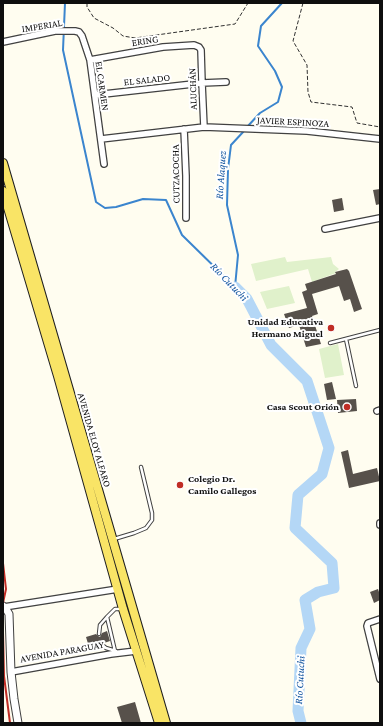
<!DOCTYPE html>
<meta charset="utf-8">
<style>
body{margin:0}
#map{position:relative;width:383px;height:726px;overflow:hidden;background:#fffdf0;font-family:"Crimson Pro",serif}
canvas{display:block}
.frame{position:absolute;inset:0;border:4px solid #0e0e0e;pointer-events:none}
</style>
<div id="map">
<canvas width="383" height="726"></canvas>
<div class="frame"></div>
</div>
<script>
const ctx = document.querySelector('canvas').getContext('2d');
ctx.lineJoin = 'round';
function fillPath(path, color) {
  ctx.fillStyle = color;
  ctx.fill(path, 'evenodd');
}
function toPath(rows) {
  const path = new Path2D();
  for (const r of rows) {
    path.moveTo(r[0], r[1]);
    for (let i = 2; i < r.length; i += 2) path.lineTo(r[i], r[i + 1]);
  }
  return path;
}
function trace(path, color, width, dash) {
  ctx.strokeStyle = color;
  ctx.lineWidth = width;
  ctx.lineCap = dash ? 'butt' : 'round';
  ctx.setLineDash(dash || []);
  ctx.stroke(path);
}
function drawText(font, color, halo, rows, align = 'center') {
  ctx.font = font + ' "Crimson Pro",serif';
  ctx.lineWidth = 4;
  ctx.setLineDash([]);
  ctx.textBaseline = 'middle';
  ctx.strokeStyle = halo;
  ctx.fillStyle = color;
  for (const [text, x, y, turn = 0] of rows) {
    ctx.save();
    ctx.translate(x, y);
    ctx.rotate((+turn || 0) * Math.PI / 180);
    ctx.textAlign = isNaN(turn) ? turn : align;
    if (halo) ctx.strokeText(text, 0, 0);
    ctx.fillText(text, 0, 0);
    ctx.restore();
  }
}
fillPath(toPath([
 [285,257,287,262,331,257,333,264,339,269,335,272,336,273,312,282,308,269,256,281,251,264],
 [289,286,295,303,267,309,260,292],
 [338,344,344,375,325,378,319,349]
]), '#e0f1cb');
trace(toPath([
 [65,3,63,50,96,202,105,208,116,207,143,199,166,200,182,235,235,287],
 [247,127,260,113,278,102,282,87,275,71,258,46,261,26,282,3],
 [235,287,238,255,227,205,228,169,231,145,244,131]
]), '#3b85ce', 2);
trace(toPath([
 [235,287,247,299,271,345,307,381,329,448,322,474,298,495,295,528,332,563,334,588,318,592,305,600,310,629,301,648,298,711,301,723]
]), '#b4d7f6', 11);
fillPath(toPath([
 [380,189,380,204,376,205,373,190],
 [342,198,344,210,334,212,332,200],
 [347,269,349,271,362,309,354,312,350,299,344,301,339,286,312,294,318,314,312,316,321,344,306,347,299,325,289,328,284,314,307,308,302,292,307,290,305,284,336,274,335,272],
 [332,382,336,399,327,400,324,384],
 [356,399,357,411,338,413,337,400],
 [348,450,353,474,377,468,380,481,349,488,341,452],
 [378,589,380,595,380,600,374,603,370,592],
 [107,631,110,641,104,643,100,641,98,644,89,647,86,637,96,634,98,636,100,637,102,633],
 [135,702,141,723,122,723,117,707]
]), '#57514b');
const service = toPath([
 [346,339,356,386],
 [330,343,380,330],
 [114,539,134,533,146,528,152,520,152,513,141,467],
 [107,617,115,651],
 [99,634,100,625,107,617,115,609,121,609],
 [101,644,106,648,116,651]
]);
const minor = toPath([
 [3,42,55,31,75,31,79,32,82,36,90,60,104,164],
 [90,60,163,47,194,45,199,47,201,50,202,83,204,127],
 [95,95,202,83,226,82],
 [184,129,186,176,186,218],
 [101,139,204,127,307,131,380,139],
 [325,229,380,218],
 [377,411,380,410],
 [380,523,380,525],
 [4,607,118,589],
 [380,619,368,623,367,626,380,679],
 [11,672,111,654,136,651]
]);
const tertiary = toPath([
 [3,606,6,609,9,614,11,672,14,699,18,723]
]);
const primary = toPath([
 [3,163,166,723],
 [3,191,58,376,123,609,159,723]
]);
trace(service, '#414141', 4.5);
trace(minor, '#414141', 8);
trace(tertiary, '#414141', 9);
trace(primary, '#1f1f1f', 10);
trace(toPath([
 [87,3,87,7,94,18,113,28,123,36,135,38,235,24,248,3],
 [303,3,293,41,307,65,308,92,311,102,352,107,357,123,380,127]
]), '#303030', 1, [4, 2]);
trace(service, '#fff', 2.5);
trace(minor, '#fff', 5.5);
trace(tertiary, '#fff', 7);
trace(primary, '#f9e466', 8);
trace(toPath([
 [3,563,6,589,3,603],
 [3,632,4,676,10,723]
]), '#c02d25', 2);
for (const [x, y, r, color] of [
 [331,328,4,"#c02d25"],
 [347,407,4,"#c02d25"],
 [180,485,4,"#c02d25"]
]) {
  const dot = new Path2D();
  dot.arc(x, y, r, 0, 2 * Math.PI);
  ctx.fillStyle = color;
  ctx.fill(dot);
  trace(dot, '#fff', 1.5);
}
drawText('10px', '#0e0e0e', '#fff', [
 ["IMPERIAL",42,26,-9],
 ["ERING",145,41,-9],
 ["EL SALADO",147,80,-6],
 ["EL CARMEN",102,86,82],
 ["ALUCHÁN",193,89,-92],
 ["JAVIER ESPINOZA",293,122,3],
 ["CUTZACOCHA",176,174,-91],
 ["AVENIDA ELOY ALFARO",94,440,74],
 ["AVENIDA PARAGUAY",62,652,-10]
]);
drawText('bold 10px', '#0e0e0e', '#fff', [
 ["Unidad Educativa",323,322],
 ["Hermano Miguel",323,334],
 ["Casa Scout Orión",339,407],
 ["Colegio Dr.",188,479,"left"],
 ["Camilo Gallegos",188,491,"left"]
], 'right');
drawText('italic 11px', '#1657a1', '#fff', [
 ["Río Alaquez",221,175,-86],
 ["Río Cutuchi",229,282,46],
 ["Río Cutuchi",300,680,-87]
]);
</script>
